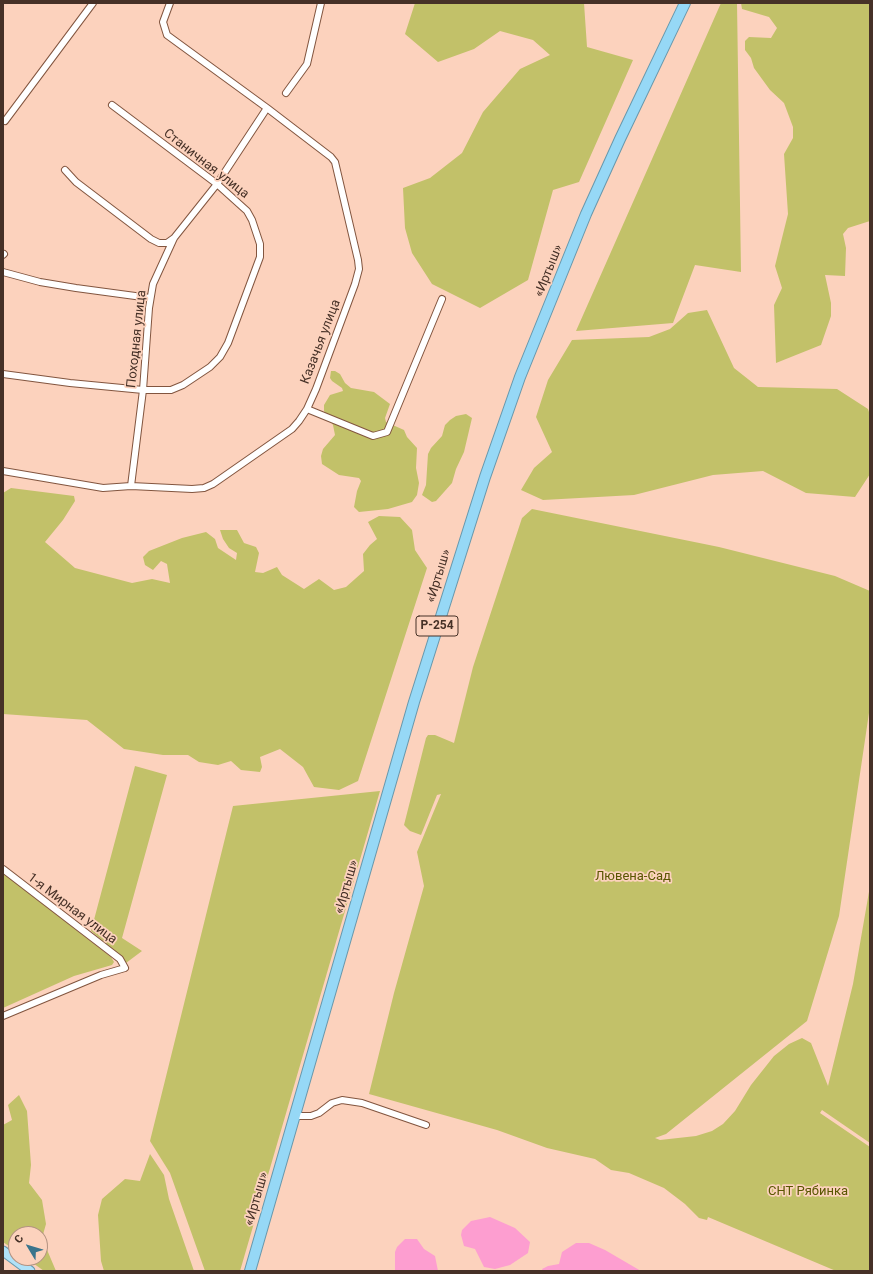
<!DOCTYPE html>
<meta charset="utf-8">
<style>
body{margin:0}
#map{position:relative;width:873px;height:1274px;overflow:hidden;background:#fcd2bd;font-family:Roboto,sans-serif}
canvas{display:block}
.frame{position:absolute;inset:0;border:4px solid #463127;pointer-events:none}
.north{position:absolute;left:8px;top:1226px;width:40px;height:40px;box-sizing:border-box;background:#fcd2bd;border:1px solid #b39281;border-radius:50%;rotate:308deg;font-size:11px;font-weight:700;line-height:16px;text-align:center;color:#463127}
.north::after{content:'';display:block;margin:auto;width:14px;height:18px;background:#39748c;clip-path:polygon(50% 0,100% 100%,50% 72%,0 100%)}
</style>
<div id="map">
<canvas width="873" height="1274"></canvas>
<div class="frame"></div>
<div class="north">С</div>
</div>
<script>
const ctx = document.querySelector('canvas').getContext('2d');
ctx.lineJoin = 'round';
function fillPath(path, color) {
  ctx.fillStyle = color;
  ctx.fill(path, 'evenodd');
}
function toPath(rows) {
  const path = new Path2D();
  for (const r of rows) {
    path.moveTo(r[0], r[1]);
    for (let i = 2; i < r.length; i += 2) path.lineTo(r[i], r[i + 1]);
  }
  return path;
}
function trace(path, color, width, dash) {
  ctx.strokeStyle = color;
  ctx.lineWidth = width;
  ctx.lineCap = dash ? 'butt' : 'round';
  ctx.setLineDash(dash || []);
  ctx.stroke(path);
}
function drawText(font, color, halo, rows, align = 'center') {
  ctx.font = font + ' Roboto,sans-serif';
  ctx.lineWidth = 3.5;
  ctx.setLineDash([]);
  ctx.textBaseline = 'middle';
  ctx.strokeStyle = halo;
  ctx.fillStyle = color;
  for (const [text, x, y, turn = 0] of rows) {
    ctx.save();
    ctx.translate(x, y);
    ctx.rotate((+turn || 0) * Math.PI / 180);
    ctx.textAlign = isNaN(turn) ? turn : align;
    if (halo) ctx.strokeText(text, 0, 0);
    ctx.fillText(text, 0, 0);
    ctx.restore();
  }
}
fillPath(toPath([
 [415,3,584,3,587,47,633,60,579,182,553,190,528,280,480,308,432,284,412,253,405,228,403,188,430,178,462,153,483,112,520,69,550,55,533,40,500,31,474,49,438,62,405,34],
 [721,3,737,3,741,272,695,265,673,323,576,331],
 [741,3,870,3,870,221,848,228,843,234,846,248,845,276,825,275,831,303,831,316,821,345,776,363,774,305,782,288,775,266,788,214,784,154,793,138,793,127,784,103,770,90,754,68,751,58,745,50,745,41,749,37,771,38,777,28,769,17,742,9],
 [707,310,734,368,758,387,837,389,868,409,870,415,870,474,855,497,806,493,763,471,713,475,634,495,543,500,521,490,534,468,552,452,536,417,548,380,572,340,649,337,670,329,688,313],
 [331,371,335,371,340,374,345,383,351,388,374,392,390,404,385,418,386,422,404,430,407,437,417,448,416,468,419,483,417,495,412,502,388,509,359,512,354,507,357,491,361,481,359,478,339,475,322,464,321,456,323,449,335,435,333,425,324,411,324,405,330,395,343,391,342,388,332,381,330,378],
 [466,414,472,418,464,452,456,469,452,483,436,501,432,502,422,495,426,485,428,454,431,448,442,436,445,425,450,420,456,416],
 [11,488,74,496,75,501,63,520,45,542,75,568,132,583,152,579,170,583,167,564,161,561,153,570,145,565,143,557,149,551,182,538,206,532,215,539,218,548,236,560,237,553,229,548,223,539,220,530,237,530,244,543,256,547,259,553,255,572,263,573,277,567,282,575,304,589,319,579,334,590,346,587,364,571,363,554,370,545,377,539,368,522,379,516,400,517,412,530,415,550,427,568,358,781,339,790,314,787,303,767,280,749,260,757,262,767,260,772,241,770,231,761,218,765,199,762,188,755,163,755,124,749,87,720,3,714,3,493],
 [532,509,719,547,835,576,870,591,870,706,839,916,807,1021,666,1134,655,1138,660,1140,696,1136,712,1131,723,1124,735,1111,751,1085,774,1056,789,1044,802,1038,811,1043,828,1086,853,984,870,886,870,1143,822,1110,820,1113,870,1147,870,1271,836,1271,708,1217,707,1220,699,1218,685,1204,664,1188,629,1173,611,1170,595,1159,547,1148,497,1130,369,1094,394,993,424,886,417,852,441,794,437,795,421,835,410,831,404,825,426,738,428,735,435,735,454,743,473,667,522,518],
 [135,766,167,775,122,938,142,951,126,963,122,957,91,931],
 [380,791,240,1271,205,1271,170,1173,150,1141,233,806],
 [3,873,111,957,114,962,112,965,74,976,3,1008],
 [19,1095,27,1111,31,1165,29,1183,42,1200,46,1224,42,1238,56,1271,44,1271,26,1258,40,1258,40,1234,16,1234,16,1251,3,1242,3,1125,12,1120,8,1105],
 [150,1154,164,1175,169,1199,194,1271,104,1271,101,1261,98,1215,102,1199,125,1179,140,1181]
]), '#c2c169');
fillPath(toPath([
 [490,1217,515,1228,530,1242,528,1253,510,1265,495,1269,484,1267,475,1249,464,1246,461,1235,462,1230,471,1221],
 [405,1239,417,1239,424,1249,435,1256,438,1271,395,1271,395,1252,397,1247],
 [576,1243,589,1243,605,1250,641,1271,543,1271,542,1269,548,1266,559,1264,562,1252]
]), '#fd9ed0');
const minor = toPath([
 [286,93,307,64,321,3],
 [5,121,93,3],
 [65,170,76,182,151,239,159,243,167,243,174,238],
 [3,255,4,254],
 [3,272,40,282,76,288,150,298],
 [3,374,70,383,143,390,171,390,183,385,210,367,220,357,228,343,260,257,260,244,252,220,247,211,217,184,112,105],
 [307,409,373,436,387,432,442,299],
 [3,471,103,488,131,486,192,489,204,488,213,484,292,429,299,421,307,409,316,389,355,284,359,269,358,260,335,162,331,157,267,108,167,35,163,22,170,3],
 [131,486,143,390,149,308,153,284,174,238,217,184,267,108],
 [3,869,120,959,125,968,101,975,3,1016],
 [294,1116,311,1116,319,1113,332,1103,342,1100,362,1103,426,1125]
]);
const primary = toPath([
 [3,1251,30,1271]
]);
const trunk = toPath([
 [250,1271,414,702,485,477,520,377,586,214,620,139,685,3]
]);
trace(minor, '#82553f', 8);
trace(primary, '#6898ac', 11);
trace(trunk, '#6898ac', 12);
trace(minor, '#fff', 6);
trace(primary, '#b0e2f8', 9);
trace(trunk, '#96d8f6', 10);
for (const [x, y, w] of [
 [437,626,42]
]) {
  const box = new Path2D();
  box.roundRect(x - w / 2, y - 10, w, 20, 3);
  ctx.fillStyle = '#fcd2bd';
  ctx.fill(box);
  trace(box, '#463127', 1);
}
drawText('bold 12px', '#463127', null, [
 ["Р-254",437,626]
]);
drawText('13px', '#463127', '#fcd2bd', [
 ["Станичная улица",206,164,38],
 ["«Иртыш»",549,271,-68],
 ["Походная улица",137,339,-84],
 ["Казачья улица",321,342,-69],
 ["«Иртыш»",439,576,-73],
 ["«Иртыш»",347,887,-74],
 ["1-я Мирная улица",72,909,37],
 ["«Иртыш»",257,1199,-74]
]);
drawText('13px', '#595601', '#fcd2bd', [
 ["Лювена-Сад",633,877],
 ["СНТ Рябинка",808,1192]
]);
</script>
